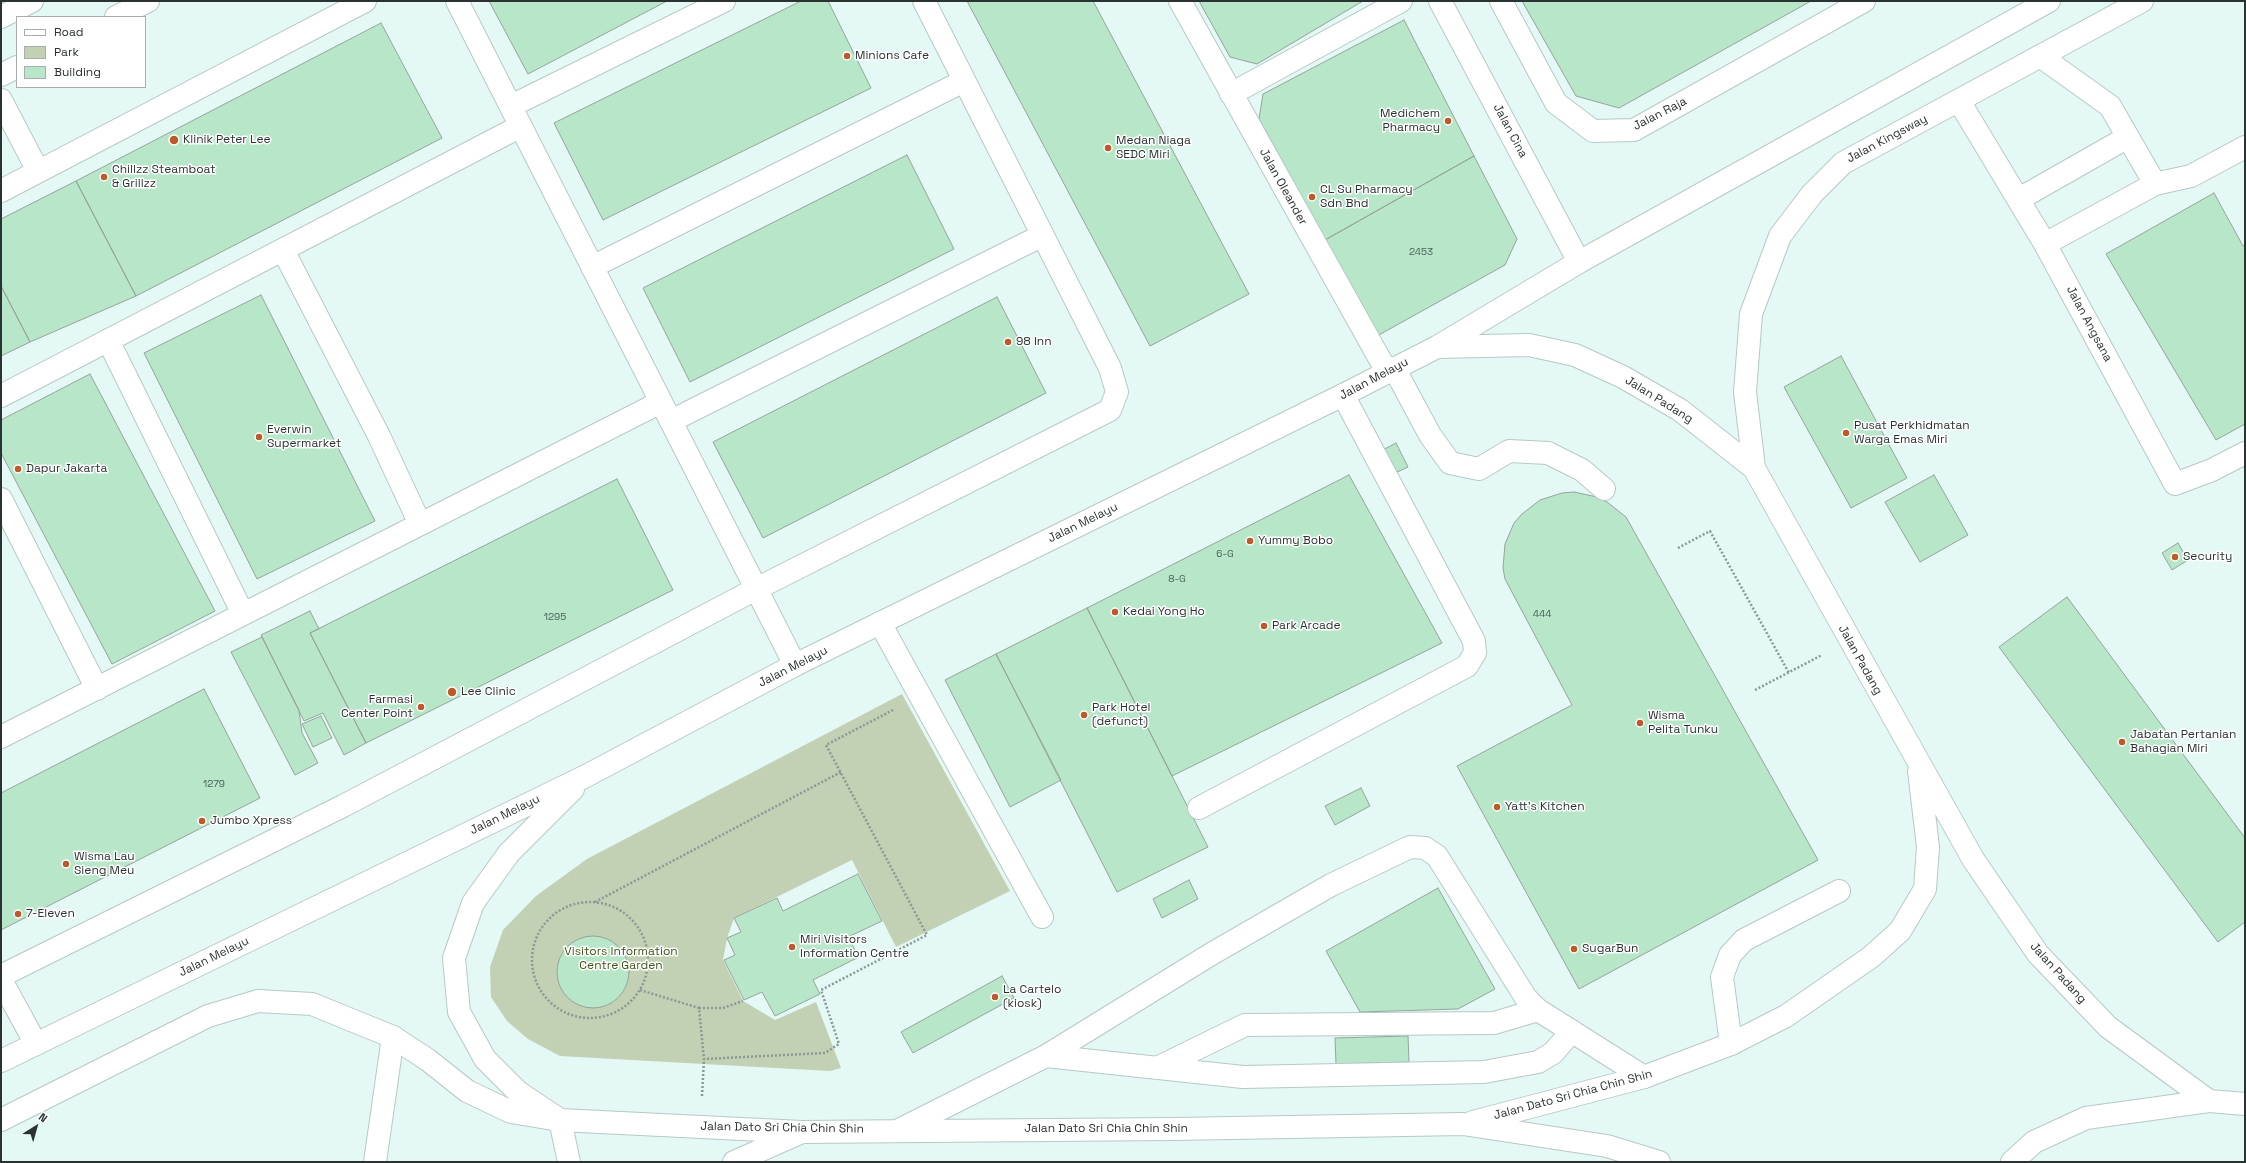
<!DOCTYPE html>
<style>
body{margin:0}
#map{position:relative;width:2246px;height:1163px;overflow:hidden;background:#e4f8f5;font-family:"Space Grotesk",sans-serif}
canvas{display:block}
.frame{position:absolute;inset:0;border:2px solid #2b3332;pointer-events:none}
.legend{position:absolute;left:16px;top:16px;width:130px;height:72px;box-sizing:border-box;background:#fff;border:1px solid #aaadad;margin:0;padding:5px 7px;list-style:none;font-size:12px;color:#2b3332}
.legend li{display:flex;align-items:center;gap:8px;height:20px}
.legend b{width:20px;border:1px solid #aaadad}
.north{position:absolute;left:16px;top:1107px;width:40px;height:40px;-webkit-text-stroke:3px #fff;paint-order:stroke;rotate:37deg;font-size:11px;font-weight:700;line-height:16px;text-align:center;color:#2b3332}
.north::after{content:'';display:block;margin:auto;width:14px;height:18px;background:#2b3332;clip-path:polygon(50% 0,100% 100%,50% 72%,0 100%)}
</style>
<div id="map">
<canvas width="2246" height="1163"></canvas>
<div class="frame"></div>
<ul class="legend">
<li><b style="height:5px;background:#fff"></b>Road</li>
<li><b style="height:11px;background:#c2d0b3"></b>Park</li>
<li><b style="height:11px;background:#b7e6c8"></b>Building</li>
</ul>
<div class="north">N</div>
</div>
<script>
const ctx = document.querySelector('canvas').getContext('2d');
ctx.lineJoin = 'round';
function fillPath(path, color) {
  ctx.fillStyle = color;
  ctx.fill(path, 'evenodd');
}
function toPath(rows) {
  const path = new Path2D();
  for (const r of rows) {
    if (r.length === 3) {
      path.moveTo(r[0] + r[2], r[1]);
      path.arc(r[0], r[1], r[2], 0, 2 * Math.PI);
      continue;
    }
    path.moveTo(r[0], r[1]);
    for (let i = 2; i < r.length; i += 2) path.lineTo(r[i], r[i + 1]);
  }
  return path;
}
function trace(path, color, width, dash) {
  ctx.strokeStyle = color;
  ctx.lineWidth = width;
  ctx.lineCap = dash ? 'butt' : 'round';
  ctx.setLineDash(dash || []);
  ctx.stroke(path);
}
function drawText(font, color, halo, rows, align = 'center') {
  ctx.font = font + ' "Space Grotesk",sans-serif';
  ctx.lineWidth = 3;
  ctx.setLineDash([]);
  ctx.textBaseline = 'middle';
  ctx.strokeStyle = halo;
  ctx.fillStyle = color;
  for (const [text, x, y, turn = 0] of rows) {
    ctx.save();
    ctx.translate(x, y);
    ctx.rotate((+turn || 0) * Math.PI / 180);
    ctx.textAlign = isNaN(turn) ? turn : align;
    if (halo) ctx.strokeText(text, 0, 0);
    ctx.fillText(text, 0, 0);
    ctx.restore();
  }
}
fillPath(toPath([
 [902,694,1010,891,896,947,852,860,734,918,727,938,723,960,743,1001,775,1020,816,1002,841,1068,830,1071,560,1056,528,1039,507,1021,491,997,490,967,503,930,536,896,587,859]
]), '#c2d0b3');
const building = toPath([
 [489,1,667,1,528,74,489,1],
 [801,1,828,1,871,88,603,220,554,123,801,1],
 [967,1,1093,1,1249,294,1150,346,967,1],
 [1199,1,1363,1,1257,64,1230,57,1199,1],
 [1522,1,1811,1,1619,108,1576,96,1522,1],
 [1404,20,1474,156,1325,240,1259,119,1263,94,1404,20],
 [381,23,442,138,136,296,76,181,381,23],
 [907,155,954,249,690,382,643,288,907,155],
 [1474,156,1517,239,1505,265,1377,336,1325,240,1474,156],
 [76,181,136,296,30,342,1,286,1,219,76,181],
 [2214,193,2243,246,2245,245,2245,424,2216,440,2106,254,2214,193],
 [1,286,30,342,1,356,1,286],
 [261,295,375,521,257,579,144,353,261,295],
 [997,297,1046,393,763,538,713,442,997,297],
 [1841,356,1907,478,1851,508,1784,387,1841,356],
 [90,374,215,611,112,664,1,453,1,420,90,374],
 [1396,443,1408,467,1393,474,1381,451,1396,443],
 [1349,475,1442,643,1172,776,1087,608,1349,475],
 [1934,475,1968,535,1920,562,1885,502,1934,475],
 [617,479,673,590,366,743,310,633,617,479],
 [1574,492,1597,497,1607,502,1626,517,1818,860,1579,989,1457,766,1572,705,1505,579,1503,568,1505,544,1514,523,1522,514,1540,500,1562,493,1574,492],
 [2178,543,2188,560,2172,570,2162,553,2178,543],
 [2067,597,2245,838,2245,922,2218,942,1999,647,2067,597],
 [1087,608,1208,847,1117,892,996,654,1087,608],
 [310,611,319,629,310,633,366,743,344,755,323,713,304,721,261,635,310,611],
 [262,637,299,710,302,733,318,763,295,775,231,652,262,637],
 [996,654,1061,780,1010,807,945,680,996,654],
 [204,689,260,798,1,930,1,793,204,689],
 [321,716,332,738,313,747,302,724,321,716],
 [1361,788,1370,806,1335,825,1325,806,1361,788],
 [858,874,882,921,848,937,859,957,813,980,820,994,775,1016,762,992,744,1000,724,960,735,955,727,938,741,932,734,918,777,898,783,911,858,874],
 [1189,880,1198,899,1162,918,1153,899,1189,880],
 [1438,888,1495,989,1458,1009,1360,1012,1326,951,1438,888],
 [593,972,36],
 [1002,976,1014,998,913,1053,901,1032,1002,976],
 [1408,1036,1409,1062,1336,1064,1335,1038,1408,1036]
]);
fillPath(building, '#b7e6c8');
trace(building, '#95a49a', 1);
const minor = toPath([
 [457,1,795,665],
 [1180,1,1387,372],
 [1440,1,1579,262],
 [1501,1,1556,103,1593,131,1634,130,1864,1],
 [1,17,32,1],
 [116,17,148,1],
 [2040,56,2110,106,2155,184,2191,176,2245,147],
 [1,75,17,67],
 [1231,94,1401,1],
 [1,100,38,171],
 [1959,101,2045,244,2175,484,2212,470,2245,453],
 [511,106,724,1],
 [1,191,365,1],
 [2019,199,2128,137],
 [2045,244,2155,184],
 [283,250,379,436,420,524],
 [592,267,964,81],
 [108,340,243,614],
 [1394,368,1430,435,1450,463,1479,469,1509,451,1548,453,1582,470,1604,489],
 [1,396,521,126],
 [671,421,1043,235],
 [1,499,97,689],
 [880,623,1042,917],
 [1,737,661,402],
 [1199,808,1467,666,1475,653,1474,641,1343,395],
 [1,976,343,806,756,589,1110,410,1117,392,1110,368,924,1],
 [1,980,36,1044],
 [1731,1044,1722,977,1730,955,1744,940,1839,891],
 [1046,1056,1243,1077,1484,1072,1538,1062,1553,1053,1572,1031],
 [1157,1068,1245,1025,1494,1023,1538,1010],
 [560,1120,569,1162],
 [897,1131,1046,1056,1213,953,1331,885,1410,847,1425,848,1437,856,1526,998,1538,1010,1644,1077],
 [375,1162,393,1037],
 [734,1162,802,1132]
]);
const major = toPath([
 [1437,347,1529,345,1575,355,1623,377,1680,410,1754,468,1973,859,2038,954,2108,1027,2209,1101],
 [1754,468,1745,392,1751,314,1780,236,1812,194,1843,163,2142,1],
 [573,789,509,853,473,903,454,958,459,1012,485,1059,518,1092,560,1120,802,1132,1174,1129,1463,1124,1607,1146,1659,1162],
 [1,1061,586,776,795,665,1343,395,1437,347,1579,262,2049,1],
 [1,1120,208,1016,258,1001,312,1004,393,1037,428,1060,467,1091,511,1112,553,1119],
 [1473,1122,1644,1077,1731,1044,1786,1016,1871,957,1900,931,1925,889,1928,847,1919,771],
 [2012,1162,2034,1142,2086,1118,2209,1101,2245,1104]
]);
trace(minor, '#b6c9c6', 24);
trace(major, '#b6c9c6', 24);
trace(toPath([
 [1678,548,1710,531,1789,673],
 [1755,690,1822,655],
 [595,902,841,772],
 [590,960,58],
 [640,990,699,1008,704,1059,825,1053,839,1044,821,990,927,935,826,745,893,710],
 [699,1008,723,1008,743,1001],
 [702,1096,704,1059]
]), '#8a9896', 2.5, [2, 2]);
trace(minor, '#fff', 22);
trace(major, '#fff', 22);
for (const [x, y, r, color] of [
 [847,56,4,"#be592a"],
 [1448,121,4,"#be592a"],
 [174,140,5,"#be592a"],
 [1108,148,4,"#be592a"],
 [104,177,4,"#be592a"],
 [1312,197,4,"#be592a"],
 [1008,342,4,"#be592a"],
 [1846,433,4,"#be592a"],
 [259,437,4,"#be592a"],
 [18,469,4,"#be592a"],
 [1250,541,4,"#be592a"],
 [2175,557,4,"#be592a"],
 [1115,612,4,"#be592a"],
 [1264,626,4,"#be592a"],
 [452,692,5,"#be592a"],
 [421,707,4,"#be592a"],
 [1084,715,4,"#be592a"],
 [1640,723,4,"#be592a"],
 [2122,742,4,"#be592a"],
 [1497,807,4,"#be592a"],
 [202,821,4,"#be592a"],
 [66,864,4,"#be592a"],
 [18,914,4,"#be592a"],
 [792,947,4,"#be592a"],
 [1574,949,4,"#be592a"],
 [995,997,4,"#be592a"]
]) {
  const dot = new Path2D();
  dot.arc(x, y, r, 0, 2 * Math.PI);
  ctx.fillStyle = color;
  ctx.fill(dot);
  trace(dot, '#fff', 1.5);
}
drawText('10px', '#4e6058', null, [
 ["2453",1421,252],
 ["6-G",1225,554],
 ["8-G",1177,579],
 ["444",1542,614],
 ["1295",555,617],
 ["1279",214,784]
]);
drawText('12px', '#2b3332', '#fff', [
 ["Minions Cafe",855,56],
 ["Medichem",1440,114,"right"],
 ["Pharmacy",1440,128,"right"],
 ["Klinik Peter Lee",183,140],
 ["Medan Niaga",1116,141],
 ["SEDC Miri",1116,155],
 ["Chillzz Steamboat",112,170],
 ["& Grillzz",112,184],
 ["CL Su Pharmacy",1320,190],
 ["Sdn Bhd",1320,204],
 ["98 Inn",1016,342],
 ["Pusat Perkhidmatan",1854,426],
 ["Warga Emas Miri",1854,440],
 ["Everwin",267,430],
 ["Supermarket",267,444],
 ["Dapur Jakarta",26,469],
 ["Yummy Bobo",1258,541],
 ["Security",2183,557],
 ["Kedai Yong Ho",1123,612],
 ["Park Arcade",1272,626],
 ["Lee Clinic",461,692],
 ["Farmasi",413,700,"right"],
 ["Center Point",413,714,"right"],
 ["Park Hotel",1092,708],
 ["(defunct)",1092,722],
 ["Wisma",1648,716],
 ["Pelita Tunku",1648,730],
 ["Jabatan Pertanian",2130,735],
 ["Bahagian Miri",2130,749],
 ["Yatt's Kitchen",1505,807],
 ["Jumbo Xpress",210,821],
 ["Wisma Lau",74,857],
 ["Sieng Meu",74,871],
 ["7-Eleven",26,914],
 ["Miri Visitors",800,940],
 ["Information Centre",800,954],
 ["SugarBun",1582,949],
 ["La Cartelo",1003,990],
 ["(kiosk)",1003,1004]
], 'left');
drawText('12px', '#2b3332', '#fff', [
 ["Jalan Raja",1660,114,-27],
 ["Jalan Cina",1510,131,62],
 ["Jalan Kingsway",1887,139,-28],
 ["Jalan Oleander",1283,187,61],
 ["Jalan Angsana",2089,324,62],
 ["Jalan Melayu",1374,379,-28],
 ["Jalan Padang",1659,400,32],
 ["Jalan Melayu",1083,523,-26],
 ["Jalan Padang",1860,660,61],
 ["Jalan Melayu",793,667,-27],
 ["Jalan Melayu",505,815,-26],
 ["Jalan Melayu",214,957,-26],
 ["Jalan Padang",2058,973,48],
 ["Jalan Dato Sri Chia Chin Shin",1573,1095,-15],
 ["Jalan Dato Sri Chia Chin Shin",782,1128,1],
 ["Jalan Dato Sri Chia Chin Shin",1106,1129]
]);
drawText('12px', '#3e5616', '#fff', [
 ["Visitors Information",621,952],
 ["Centre Garden",621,966]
]);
</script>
